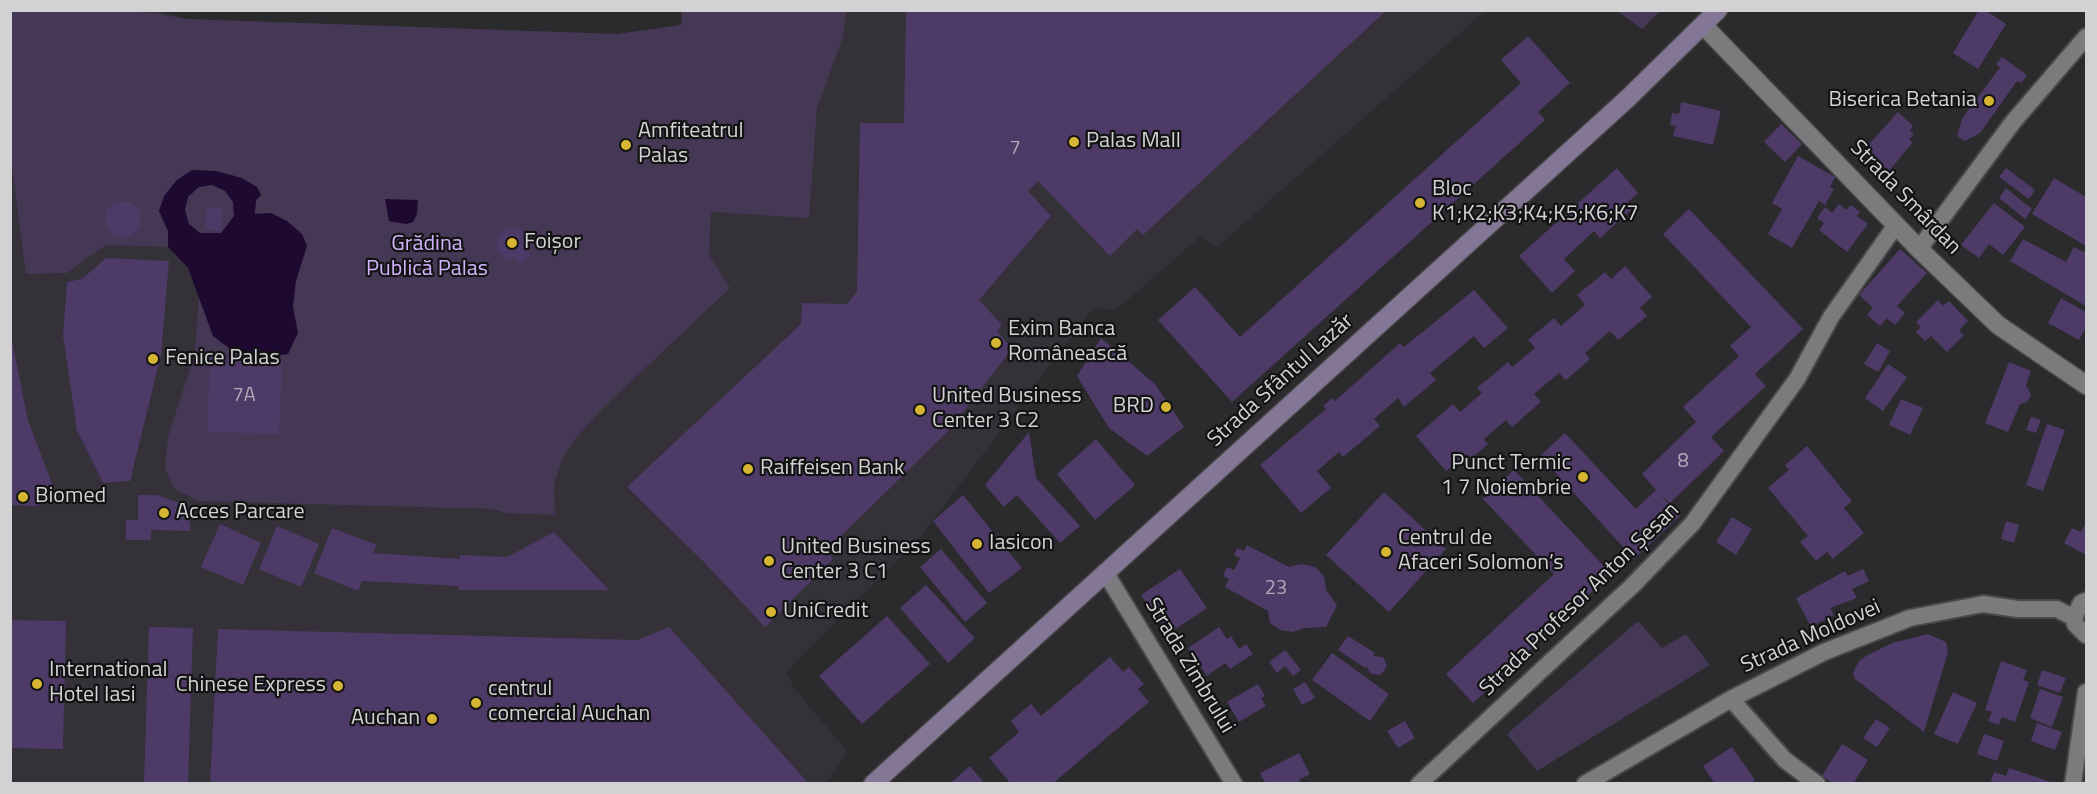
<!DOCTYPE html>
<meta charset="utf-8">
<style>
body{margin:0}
#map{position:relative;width:2097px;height:794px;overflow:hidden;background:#2b2a2d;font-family:"Titillium Web",sans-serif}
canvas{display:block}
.frame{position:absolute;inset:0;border:12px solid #d2d1d3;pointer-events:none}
</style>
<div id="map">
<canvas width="2097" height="794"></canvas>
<div class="frame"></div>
</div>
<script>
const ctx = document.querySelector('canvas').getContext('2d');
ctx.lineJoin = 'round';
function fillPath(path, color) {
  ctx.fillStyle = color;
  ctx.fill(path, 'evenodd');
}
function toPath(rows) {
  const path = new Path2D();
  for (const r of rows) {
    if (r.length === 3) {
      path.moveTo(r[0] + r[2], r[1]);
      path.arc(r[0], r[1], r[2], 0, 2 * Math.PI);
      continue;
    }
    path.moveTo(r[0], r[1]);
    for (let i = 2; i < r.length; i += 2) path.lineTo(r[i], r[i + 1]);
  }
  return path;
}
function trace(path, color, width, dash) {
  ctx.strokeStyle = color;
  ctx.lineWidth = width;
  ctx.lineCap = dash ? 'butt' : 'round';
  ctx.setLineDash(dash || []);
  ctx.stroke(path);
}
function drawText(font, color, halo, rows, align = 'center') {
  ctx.font = font + ' "Titillium Web",sans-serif';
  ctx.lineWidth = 4.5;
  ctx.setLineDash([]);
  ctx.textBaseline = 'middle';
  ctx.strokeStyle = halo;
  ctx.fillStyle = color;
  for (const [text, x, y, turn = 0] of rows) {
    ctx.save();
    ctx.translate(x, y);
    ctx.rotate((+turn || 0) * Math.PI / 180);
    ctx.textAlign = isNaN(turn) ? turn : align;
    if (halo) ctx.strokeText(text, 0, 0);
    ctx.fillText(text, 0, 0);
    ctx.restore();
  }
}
fillPath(toPath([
 [154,10,187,19,617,34,681,25,690,10,1485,11,1216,248,1201,236,1116,310,1093,308,922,535,786,672,794,688,848,752,826,784,11,783,10,11]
]), '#343139');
fillPath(toPath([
 [10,11,124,11,154,13,187,19,617,34,681,25,682,11,846,11,843,37,817,108,809,218,711,212,709,255,730,288,603,408,576,438,562,459,554,485,555,515,506,513,493,509,198,501,173,488,165,467,168,437,195,353,199,293,188,268,168,247,106,245,67,273,26,274,10,152],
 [1617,11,1660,11,1642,29],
 [1638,621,1662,648,1686,634,1710,665,1537,771,1507,734]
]), '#443855');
fillPath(toPath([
 [192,170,216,171,242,178,257,187,261,195,256,200,255,214,271,213,287,221,302,234,307,246,296,281,293,307,298,333,288,354,252,359,234,352,213,336,188,268,168,247,168,231,159,211,164,196,177,180],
 [212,185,225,191,233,202,234,216,221,233,200,233,189,224,185,210,188,197,199,187],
 [385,199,418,200,417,214,413,222,406,224,389,221]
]), '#1e0931');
fillPath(toPath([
 [906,10,1387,10,1143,235,1137,229,1110,256,1038,181,1028,191,1051,216,979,300,1002,325,997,331,1012,349,948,431,833,544,827,551,833,559,765,627,704,562,627,487,801,324,802,303,847,304,857,292,860,123,904,123],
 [1979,10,1985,10,2006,24,1978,69,1953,53],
 [1528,36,1570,83,1538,112,1545,120,1232,402,1158,320,1195,287,1240,337,1521,83,1501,60],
 [2002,57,2027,75,2021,83,2017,81,1980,133,1965,141,1957,136,1962,119,2000,67,1996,64],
 [1681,102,1721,111,1713,145,1673,136,1676,126,1670,125,1672,113,1679,114],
 [1898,112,1913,126,1910,131,1914,134,1909,140,1913,142,1889,171,1878,161,1875,164,1862,152],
 [1781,124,1802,144,1785,162,1764,142],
 [1798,156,1835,177,1830,187,1834,189,1825,205,1819,201,1792,248,1768,234,1782,209,1772,203],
 [1617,168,1638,193,1626,204,1631,210,1600,238,1594,231,1564,259,1575,271,1552,293,1519,256],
 [2006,168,2035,190,2029,199,1999,177],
 [2054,178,2086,197,2086,246,2032,214],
 [2006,188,2032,209,2025,219,1999,198],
 [123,219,18],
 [1994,203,2025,227,2003,255,1989,244,1979,258,1961,245],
 [1839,204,1846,210,1851,205,1860,212,1857,216,1868,224,1847,252,1819,230,1824,223,1817,218,1825,207,1832,213],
 [207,207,223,208,221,231,205,229],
 [1689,209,1803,329,1755,374,1766,386,1711,437,1724,451,1670,503,1660,494,1680,516,1634,559,1540,456,1565,433,1636,509,1656,490,1642,474,1696,422,1683,407,1739,356,1730,346,1751,327,1663,234],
 [506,228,520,229,528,238,527,251,531,256,520,264,515,259,504,259,496,249,498,236],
 [2023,239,2066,262,2074,247,2086,253,2086,302,2084,305,2010,261],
 [1900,249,1927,273,1897,306,1905,313,1895,325,1887,318,1880,326,1867,315,1873,308,1859,295],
 [106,258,169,261,161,355,130,481,103,483,77,430,63,336,67,282,82,279],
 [1625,266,1652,297,1640,308,1647,316,1618,340,1610,331,1585,353,1590,359,1566,380,1559,373,1534,394,1541,402,1512,427,1506,420,1484,439,1488,444,1471,459,1467,454,1446,471,1416,436,1453,404,1460,412,1482,393,1477,388,1508,362,1512,367,1535,348,1528,340,1554,318,1561,326,1585,305,1577,295,1605,272,1611,279],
 [1474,290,1508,328,1484,348,1474,336,1430,373,1436,380,1404,407,1398,398,1374,419,1380,426,1343,457,1339,452,1317,471,1331,488,1301,513,1260,465,1326,409,1323,406,1332,398,1335,401,1400,343,1404,347],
 [2061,298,2086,312,2086,327,2079,340,2048,323],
 [1938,300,1943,306,1949,301,1968,321,1959,330,1964,335,1947,352,1931,336,1925,341,1916,332,1921,327,1916,322],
 [10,331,28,421,58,499,37,506,10,505],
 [1101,338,1155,384,1184,427,1147,456,1109,428,1077,376],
 [1877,343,1890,351,1878,372,1864,364],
 [210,357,282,360,279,434,207,432],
 [2009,362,2031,371,2026,385,2031,395,2027,402,2020,404,2008,432,1985,423],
 [1888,364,1907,377,1883,411,1865,398],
 [1901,399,1923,408,1910,435,1889,425],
 [2031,417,2041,420,2036,433,2026,430],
 [2047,424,2065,430,2043,491,2026,485],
 [1029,432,1036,478,1080,526,1060,543,1017,495,1004,507,985,485],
 [1096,439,1135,485,1095,520,1057,474],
 [1807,446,1852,501,1844,508,1864,533,1833,559,1827,552,1816,561,1800,542,1808,536,1768,488,1789,470,1785,465],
 [1514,470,1611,574,1473,703,1446,674,1554,574,1483,499],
 [1384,492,1446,549,1389,612,1326,555],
 [138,495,157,495,190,507,190,531,151,530,151,540,126,540,126,520,138,520],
 [963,495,1022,568,989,593,933,521],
 [1732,517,1752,529,1736,555,1716,542],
 [2006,521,2019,525,2014,543,2001,539],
 [2086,522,2086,555,2064,543,2072,528,2081,532],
 [220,524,261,543,243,585,201,567],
 [277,526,319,544,301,587,259,569],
 [332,528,377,545,373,553,460,559,460,555,507,557,554,532,609,590,459,590,459,586,362,581,358,591,314,573],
 [1247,545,1289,567,1301,564,1315,567,1324,576,1326,590,1337,605,1326,627,1304,628,1293,632,1280,630,1270,623,1268,611,1225,587,1229,579,1223,576,1227,567,1234,570,1240,558,1234,555,1237,548,1244,551],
 [941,549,987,603,965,622,920,567],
 [1180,569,1207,608,1168,634,1141,595],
 [1863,569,1869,581,1852,589,1857,598,1830,608,1834,615,1811,627,1796,598,1845,571,1848,576],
 [926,585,975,638,948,663,900,608],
 [887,616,930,664,862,724,819,676],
 [10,620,66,621,63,749,10,748],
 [149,627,193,628,188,784,144,784],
 [669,627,809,784,210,784,218,629,637,640],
 [1219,627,1227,639,1231,636,1239,649,1246,644,1253,654,1230,669,1225,663,1207,676,1188,648],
 [1928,634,1946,642,1948,652,1924,732,1855,679,1853,673,1859,661,1866,656,1892,643],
 [1348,636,1375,653,1373,656,1383,657,1387,666,1381,675,1371,674,1366,666,1365,668,1338,650],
 [1285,650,1301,670,1293,676,1285,666,1277,673,1269,662],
 [1332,653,1389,694,1370,721,1312,680],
 [1110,657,1123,672,1129,667,1144,684,1138,689,1149,702,1052,784,1011,784,989,758,1019,732,1011,721,1031,704,1041,716],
 [2001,661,2027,670,2023,680,2029,682,2015,722,2002,717,1999,725,1988,721,1992,712,1985,710],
 [2042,670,2066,678,2060,693,2037,685],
 [1305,682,1315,698,1302,705,1293,689],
 [1258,684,1265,696,1261,698,1266,706,1239,722,1227,702],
 [2040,689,2063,697,2052,727,2030,718],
 [1953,692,1977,703,1958,744,1934,734],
 [1876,719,1890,728,1877,747,1863,738],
 [1405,721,1415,738,1398,748,1387,731],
 [2037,723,2062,732,2055,750,2031,741],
 [1984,734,2004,741,1997,761,1977,754],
 [1842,744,1868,760,1853,784,1834,784,1822,776],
 [1732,747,1755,780,1750,784,1715,784,1703,766],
 [1299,753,1310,774,1299,780,1301,784,1266,784,1260,773],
 [970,766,985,784,949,784],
 [2009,768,2054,783,2054,784,1990,784,1994,772,2006,776]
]), '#4e3a67');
const minor = toPath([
 [1919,249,2013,122,2086,37],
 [1105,572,1234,784],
 [2086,601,2081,603,2074,618,2075,624,2086,635],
 [1731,699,1785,760,1817,784],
 [1419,784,1632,586,1692,524,1797,379,1831,317,1896,225],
 [1585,784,1731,699,1824,652,1910,618,1983,604,2018,609,2057,609,2074,618],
 [2073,784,2086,692]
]);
const tertiary = toPath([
 [1704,26,1919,249,1998,325,2086,385]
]);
const secondary = toPath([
 [873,784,1627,99,1718,10]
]);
trace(minor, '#49484a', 20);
trace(tertiary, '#49484a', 21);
trace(secondary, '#49484a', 21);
trace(minor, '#7b7a7d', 16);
trace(tertiary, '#7b7a7d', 18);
trace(secondary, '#847795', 18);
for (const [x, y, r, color] of [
 [1989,101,6,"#d6b534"],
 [1074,142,6,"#d6b534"],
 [626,145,6,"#d6b534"],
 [1420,203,6,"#d6b534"],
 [512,243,6,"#d6b534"],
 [996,343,6,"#d6b534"],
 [153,359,6,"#d6b534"],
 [1166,407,6,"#d6b534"],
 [920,410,6,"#d6b534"],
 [748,469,6,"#d6b534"],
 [1583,477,6,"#d6b534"],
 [23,497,6,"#d6b534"],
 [164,513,6,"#d6b534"],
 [977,544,6,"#d6b534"],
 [1386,552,6,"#d6b534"],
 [769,561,6,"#d6b534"],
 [771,612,6,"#d6b534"],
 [37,684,6,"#d6b534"],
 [338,686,6,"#d6b534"],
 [476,703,6,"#d6b534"],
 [432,719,6,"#d6b534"]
]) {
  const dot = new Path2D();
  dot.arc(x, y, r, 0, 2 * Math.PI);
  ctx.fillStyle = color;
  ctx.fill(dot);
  trace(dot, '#131314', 2);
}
drawText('20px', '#b1abb8', null, [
 ["7",1015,149],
 ["7A",244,396],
 ["8",1683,462],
 ["23",1276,589]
]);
drawText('22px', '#d2d1d3', '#131314', [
 ["Biserica Betania",1977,101,"right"],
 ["Amfiteatrul",638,132],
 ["Palas",638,157],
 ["Palas Mall",1086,142],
 ["Bloc",1432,190],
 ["K1;K2;K3;K4;K5;K6;K7",1432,215],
 ["Foișor",524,243],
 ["Exim Banca",1008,330],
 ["Românească",1008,355],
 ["Fenice Palas",165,359],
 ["United Business",932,397],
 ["Center 3 C2",932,422],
 ["BRD",1154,407,"right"],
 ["Punct Termic",1571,464,"right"],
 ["1 7 Noiembrie",1571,489,"right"],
 ["Raiffeisen Bank",760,469],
 ["Biomed",35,497],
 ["Acces Parcare",176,513],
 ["Centrul de",1398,539],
 ["Afaceri Solomon’s",1398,564],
 ["Iasicon",989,544],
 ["United Business",781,548],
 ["Center 3 C1",781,573],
 ["UniCredit",783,612],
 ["International",49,671],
 ["Hotel Iasi",49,696],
 ["Chinese Express",326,686,"right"],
 ["centrul",488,690],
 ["comercial Auchan",488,715],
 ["Auchan",420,719,"right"]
], 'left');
drawText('22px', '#d2d1d3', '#131314', [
 ["Strada Smârdan",1905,198,46],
 ["Strada Sfântul Lazăr",1281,381,-42],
 ["Strada Profesor Anton Șesan",1580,600,-44],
 ["Strada Moldovei",1811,637,-24],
 ["Strada Zimbrului",1189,666,59]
]);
drawText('22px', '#d2b3fc', '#131314', [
 ["Grădina",427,245],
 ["Publică Palas",427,270]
]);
</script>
